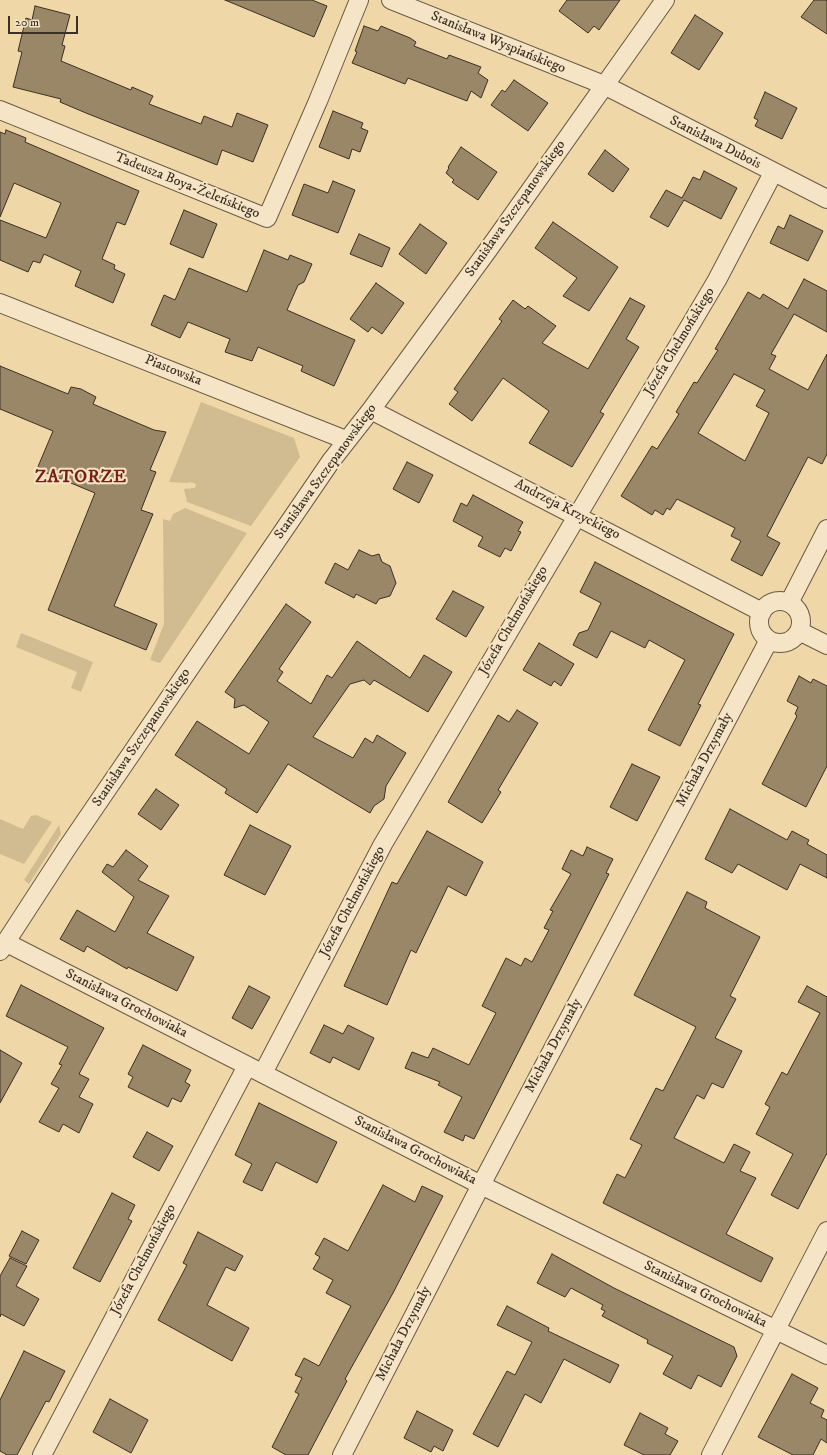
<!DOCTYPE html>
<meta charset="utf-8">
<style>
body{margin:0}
#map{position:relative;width:827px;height:1455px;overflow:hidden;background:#efd7a7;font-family:"IM FELL DW Pica",serif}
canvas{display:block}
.scale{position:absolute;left:8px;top:16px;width:70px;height:18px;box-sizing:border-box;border:2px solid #3c3024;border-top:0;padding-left:5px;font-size:12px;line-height:14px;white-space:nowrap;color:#3c3024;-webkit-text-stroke:3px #f5e5c6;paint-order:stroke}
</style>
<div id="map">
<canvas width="827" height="1455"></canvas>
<div class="scale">20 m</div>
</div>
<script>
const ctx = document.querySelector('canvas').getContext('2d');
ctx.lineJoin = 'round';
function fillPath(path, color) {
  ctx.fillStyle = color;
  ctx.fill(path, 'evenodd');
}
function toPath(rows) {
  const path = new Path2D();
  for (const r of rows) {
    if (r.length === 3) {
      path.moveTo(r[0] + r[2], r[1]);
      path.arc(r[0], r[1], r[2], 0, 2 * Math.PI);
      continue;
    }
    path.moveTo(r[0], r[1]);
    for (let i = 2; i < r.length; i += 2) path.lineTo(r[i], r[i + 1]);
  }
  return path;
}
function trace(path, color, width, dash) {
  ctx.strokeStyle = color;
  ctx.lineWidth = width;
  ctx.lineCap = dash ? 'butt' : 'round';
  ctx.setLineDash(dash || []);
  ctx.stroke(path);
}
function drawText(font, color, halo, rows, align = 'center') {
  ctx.font = font + ' "IM FELL DW Pica",serif';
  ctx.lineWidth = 4;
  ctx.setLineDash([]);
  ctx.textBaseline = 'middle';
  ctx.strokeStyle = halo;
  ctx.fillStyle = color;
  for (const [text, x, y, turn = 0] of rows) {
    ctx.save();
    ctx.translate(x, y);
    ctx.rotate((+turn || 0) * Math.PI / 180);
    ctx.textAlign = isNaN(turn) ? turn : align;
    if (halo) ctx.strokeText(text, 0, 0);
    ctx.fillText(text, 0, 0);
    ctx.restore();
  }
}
fillPath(toPath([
 [201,402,294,438,300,457,251,526,187,502,184,489,195,488,196,484,190,482,187,483,169,482],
 [185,508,247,533,160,663,150,660,164,624,163,519,170,521,173,514],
 [21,633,93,662,81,692,71,688,77,672,16,647],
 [36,815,52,822,24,864,0,854,0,819,23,829,31,816],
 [59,825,61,834,29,884,24,880]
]), '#d1bb91');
const building = toPath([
 [225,0,312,0,327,6,314,37,225,0],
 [567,0,620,0,599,30,594,26,588,33,559,11,567,0],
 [814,0,827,0,827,34,801,17,814,0],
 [35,6,70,15,62,45,65,46,61,61,131,90,132,87,153,96,149,104,201,124,204,116,232,127,237,113,268,125,253,162,222,150,217,165,86,113,60,102,61,99,13,87,22,52,18,51,26,18,32,20,35,6],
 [695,15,723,33,699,70,671,53,695,15],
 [364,26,378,31,381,26,410,38,416,42,414,46,447,59,449,55,481,67,478,73,488,80,481,98,471,91,467,101,408,78,405,84,352,63,357,52,355,51,364,26],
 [514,80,548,103,528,131,491,105,502,90,505,92,514,80],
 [765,92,797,108,782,139,755,126,758,120,754,118,765,92],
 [333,111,363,123,361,128,368,131,360,152,352,149,349,159,319,147,333,111],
 [6,130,26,138,25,142,139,191,125,225,117,222,102,259,115,265,114,269,125,274,113,303,75,286,81,271,44,254,40,263,33,261,28,272,0,260,0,220,46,238,61,203,14,183,0,217,0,132,5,134,6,130],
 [461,147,497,172,478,200,457,186,452,182,454,180,446,173,449,168,448,167,461,147],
 [605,150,629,169,613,192,588,174,605,150],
 [704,171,737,188,721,219,684,200,668,227,650,217,666,190,682,198,693,177,700,180,704,171],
 [333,181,355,190,338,233,292,215,304,184,328,193,333,181],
 [184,210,217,224,203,258,170,244,184,210],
 [790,215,823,231,808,261,770,243,778,226,784,229,790,215],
 [553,222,618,267,589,311,563,296,577,278,535,248,553,222],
 [420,224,447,243,426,274,399,254,420,224],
 [359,234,390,248,382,267,350,254,359,234],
 [264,250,288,260,290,255,312,264,304,282,298,285,287,310,355,340,334,386,301,371,303,366,258,347,252,361,225,352,230,339,188,322,180,338,151,325,164,295,175,300,189,268,247,292,264,250],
 [804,279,827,291,827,332,794,314,771,354,776,356,769,369,808,390,827,354,827,454,822,464,808,457,767,536,780,543,762,576,731,560,741,541,731,536,735,528,677,499,670,510,667,508,663,515,655,510,652,515,621,496,652,446,657,449,679,414,676,412,694,382,697,383,718,350,715,349,748,292,760,299,763,294,788,309,804,279],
 [734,374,765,390,756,406,769,413,745,461,698,433,734,374],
 [376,283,404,303,382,334,372,327,368,332,350,319,376,283],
 [630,298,645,306,626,339,639,347,600,412,604,414,572,467,529,443,549,411,503,378,472,421,449,404,458,392,454,389,502,321,499,319,513,300,525,309,528,306,556,326,542,343,588,369,630,298],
 [0,366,68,394,71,387,81,389,96,397,93,404,154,430,166,432,150,470,156,472,141,510,153,514,114,606,157,624,146,650,48,610,95,493,37,469,53,431,0,409,0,366],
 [407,462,433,475,419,503,393,489,407,462],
 [473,495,523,522,518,531,521,532,511,551,505,548,500,557,478,546,483,537,453,521,461,503,467,506,473,495],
 [359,550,372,556,379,554,382,562,390,566,396,583,390,596,379,599,376,604,356,594,354,598,325,583,335,563,348,570,359,550],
 [595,562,734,634,698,704,701,705,680,746,648,730,685,660,649,640,645,648,611,631,597,658,573,645,579,633,588,630,601,603,580,592,595,562],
 [453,591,484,607,466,637,436,619,453,591],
 [286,604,311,622,279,669,283,672,277,681,311,704,327,675,332,678,357,641,410,678,424,655,452,672,428,712,374,680,370,685,364,680,350,684,313,737,353,758,365,738,373,743,377,735,406,753,386,786,384,799,374,806,370,813,288,764,257,813,225,793,227,789,175,755,197,721,249,754,269,722,244,705,234,708,235,699,225,692,286,604],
 [539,643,574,664,561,686,554,681,551,686,523,670,539,643],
 [799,676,811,683,813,679,827,686,827,766,806,807,762,784,797,716,795,714,798,707,787,701,799,676],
 [517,710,538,723,498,790,501,792,482,823,448,802,498,715,509,722,517,710],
 [632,764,660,777,637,821,610,807,632,764],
 [156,789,179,805,161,830,138,814,156,789],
 [730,809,787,840,792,831,809,840,807,844,827,855,827,878,800,864,787,890,738,864,732,873,705,859,730,809],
 [250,825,291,846,265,895,224,875,250,825],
 [427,831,483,862,466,896,448,886,416,953,411,950,387,1005,344,986,392,882,397,884,427,831],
 [587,847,613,859,606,873,609,874,474,1139,465,1135,463,1141,444,1132,462,1097,438,1085,440,1082,405,1068,412,1052,428,1058,433,1048,469,1065,496,1013,482,1006,506,958,521,966,525,958,532,962,549,930,544,928,553,911,550,910,571,874,562,869,571,850,583,856,587,847],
 [126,850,148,866,138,880,169,896,147,933,194,957,177,991,128,967,127,969,87,946,84,952,60,939,77,910,115,932,134,897,102,872,107,864,113,867,126,850],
 [687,892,707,902,705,908,760,937,730,996,736,999,715,1038,742,1051,723,1088,712,1083,704,1099,697,1095,674,1138,724,1163,734,1144,750,1152,740,1171,756,1178,726,1234,773,1258,761,1282,603,1203,617,1174,625,1178,642,1145,630,1139,656,1088,663,1091,696,1027,634,995,687,892],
 [21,985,104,1028,79,1074,89,1079,79,1097,93,1104,79,1133,63,1124,59,1132,39,1122,59,1088,51,1084,62,1065,59,1064,68,1047,6,1016,21,985],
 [249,986,270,997,252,1029,232,1018,249,986],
 [807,986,827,997,827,1153,798,1209,771,1195,793,1154,756,1134,770,1107,765,1104,782,1072,787,1075,820,1013,798,1002,807,986],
 [324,1025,343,1034,348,1025,374,1038,359,1070,333,1057,330,1063,310,1053,324,1025],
 [143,1045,191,1070,185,1082,190,1085,181,1102,172,1098,168,1107,128,1087,133,1077,128,1074,143,1045],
 [0,1050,22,1063,0,1103,0,1050],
 [259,1103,337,1142,317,1183,276,1162,262,1191,243,1182,252,1164,235,1155,259,1103],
 [147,1132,173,1146,159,1171,133,1157,147,1132],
 [383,1185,415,1202,422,1186,443,1196,393,1293,345,1379,347,1381,308,1455,286,1455,272,1447,299,1394,295,1392,302,1378,295,1375,304,1358,319,1366,351,1306,326,1293,333,1280,313,1269,320,1257,315,1254,324,1238,348,1251,383,1185],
 [112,1193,135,1205,128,1219,132,1221,100,1282,73,1268,112,1193],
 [22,1231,39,1240,26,1264,9,1256,22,1231],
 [198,1232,243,1256,235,1271,226,1267,207,1305,249,1328,232,1361,158,1320,187,1265,183,1263,198,1232],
 [552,1254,614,1288,734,1347,737,1356,721,1387,698,1375,691,1389,663,1374,673,1356,647,1343,648,1340,602,1316,605,1311,601,1309,603,1305,571,1288,565,1297,537,1283,552,1254],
 [10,1258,27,1266,16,1286,39,1299,24,1326,1,1314,0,1317,0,1276,10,1258],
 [507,1306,549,1328,548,1331,619,1365,610,1383,564,1359,541,1403,525,1394,498,1447,473,1434,507,1371,515,1375,532,1342,497,1325,507,1306],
 [24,1351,65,1371,49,1402,46,1401,17,1455,7,1455,0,1451,0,1400,24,1351],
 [792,1374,818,1388,810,1403,824,1410,821,1417,827,1420,827,1443,821,1439,813,1455,793,1455,758,1437,792,1374],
 [110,1399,148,1420,131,1453,93,1432,110,1399],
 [417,1411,453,1430,443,1451,434,1446,431,1452,404,1438,417,1411],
 [640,1413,668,1428,665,1434,678,1441,670,1455,644,1455,624,1445,640,1413]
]);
fillPath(building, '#998768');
trace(building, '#3c3024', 1);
const street = toPath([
 [391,0,604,85,827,199],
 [0,110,267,218,318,101,359,0],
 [0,303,346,440],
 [371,410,762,612],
 [780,622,21],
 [789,603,827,529],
 [799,631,827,645],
 [5,942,481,1185,827,1355],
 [0,951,67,848,331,461,371,410,488,250,665,0],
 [263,1073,383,844,717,280,773,173],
 [42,1455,247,1066],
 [342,1455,481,1185,769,640],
 [711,1455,827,1231]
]);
trace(street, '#695a45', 20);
trace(street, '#f5e5c6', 18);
drawText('14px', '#3c3024', '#f5e5c6', [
 ["Stanisława Wyspiańskiego",498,43,22],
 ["Stanisława Dubois",715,143,27],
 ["Tadeusza Boya-Żeleńskiego",187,186,22],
 ["Stanisława Szczepanowskiego",516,209,-55],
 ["Józefa Chełmońskiego",680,342,-59],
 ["Piastowska",173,371,22],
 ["Stanisława Szczepanowskiego",326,472,-54],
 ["Andrzeja Krzyckiego",567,510,27],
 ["Józefa Chełmońskiego",514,621,-60],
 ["Stanisława Szczepanowskiego",142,738,-56],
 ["Michała Drzymały",705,760,-62],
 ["Józefa Chełmońskiego",353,902,-62],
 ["Stanisława Grochowiaka",126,1004,27],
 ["Michała Drzymały",554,1046,-62],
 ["Stanisława Grochowiaka",415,1151,27],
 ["Józefa Chełmońskiego",144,1260,-62],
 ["Stanisława Grochowiaka",705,1295,26],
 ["Michała Drzymały",404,1334,-63]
]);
ctx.letterSpacing = '1px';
drawText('bold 18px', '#7a1f14', '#f5e5c6', [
 ["ZATORZE",81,478]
]);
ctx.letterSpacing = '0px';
</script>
